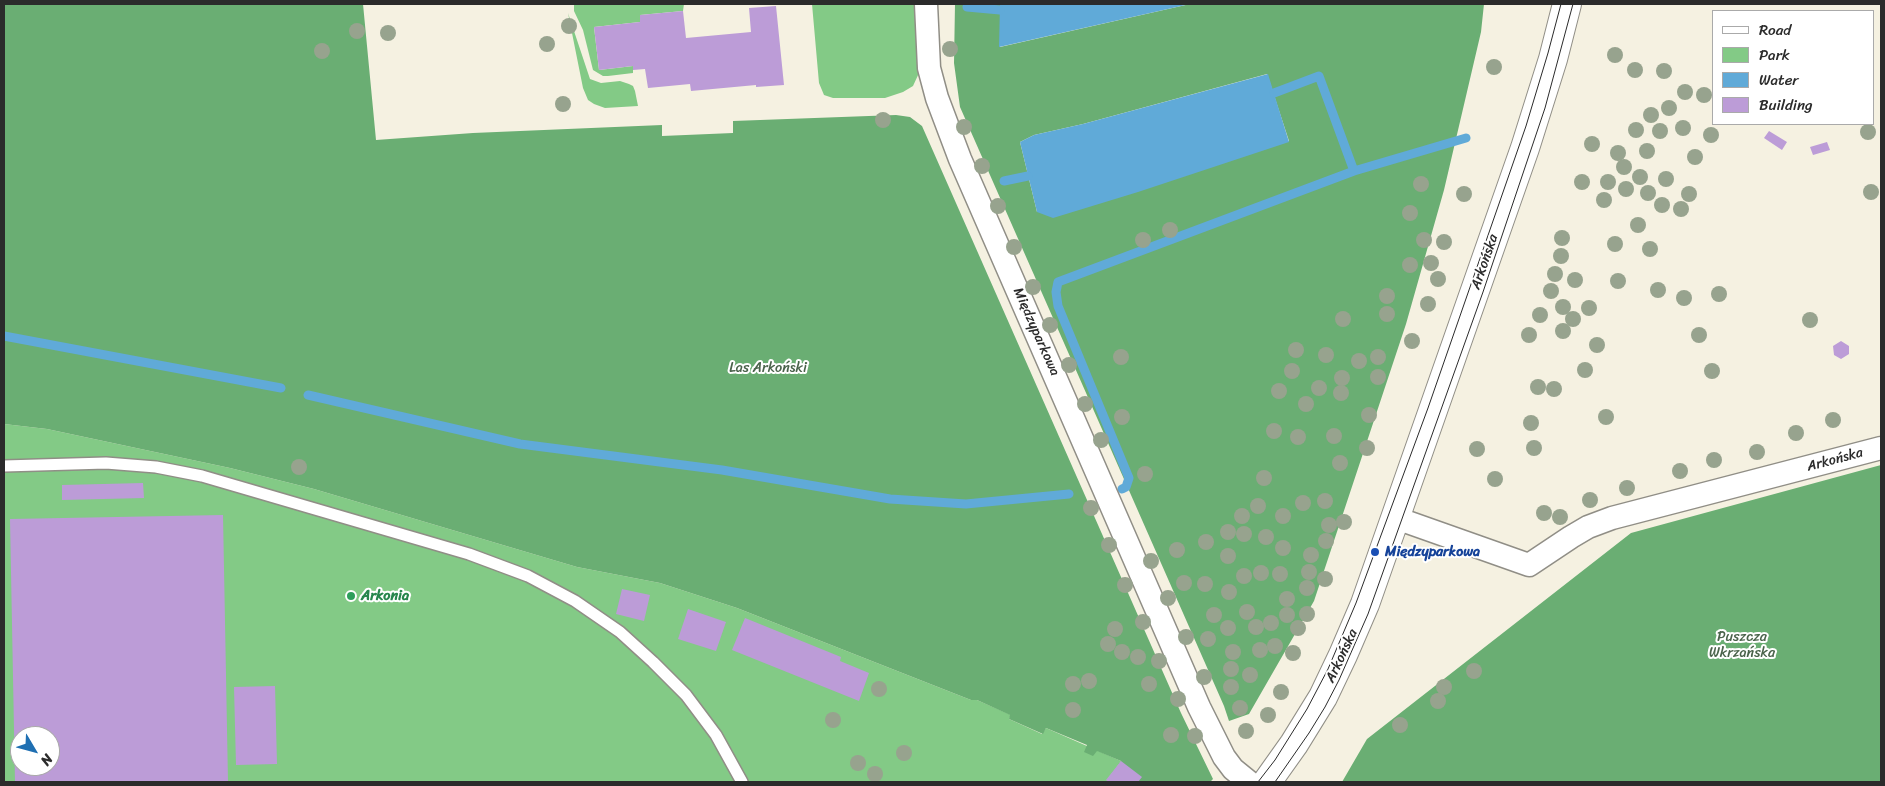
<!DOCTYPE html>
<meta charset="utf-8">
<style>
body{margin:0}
#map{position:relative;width:1885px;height:786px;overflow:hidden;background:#f5f1e1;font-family:Sriracha,sans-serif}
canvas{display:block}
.frame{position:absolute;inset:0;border:5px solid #2b2b2b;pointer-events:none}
.legend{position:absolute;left:1712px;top:10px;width:162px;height:115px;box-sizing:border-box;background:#fff;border:1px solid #aaa;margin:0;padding:6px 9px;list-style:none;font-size:15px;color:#2b2b2b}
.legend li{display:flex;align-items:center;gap:10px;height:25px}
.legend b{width:25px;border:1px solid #aaa}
.north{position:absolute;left:10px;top:726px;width:50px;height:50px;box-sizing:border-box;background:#fff;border:1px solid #aaa;border-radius:50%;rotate:127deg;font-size:14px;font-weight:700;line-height:20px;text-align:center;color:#2b2b2b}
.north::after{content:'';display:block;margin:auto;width:18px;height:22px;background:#1f6fb2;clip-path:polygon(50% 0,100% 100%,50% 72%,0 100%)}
</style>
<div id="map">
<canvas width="1885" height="786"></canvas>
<div class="frame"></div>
<ul class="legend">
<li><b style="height:6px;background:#fff"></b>Road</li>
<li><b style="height:14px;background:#83ca86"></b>Park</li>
<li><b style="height:14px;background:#60aad8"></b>Water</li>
<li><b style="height:14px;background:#bc9cd7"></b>Building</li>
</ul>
<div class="north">N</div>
</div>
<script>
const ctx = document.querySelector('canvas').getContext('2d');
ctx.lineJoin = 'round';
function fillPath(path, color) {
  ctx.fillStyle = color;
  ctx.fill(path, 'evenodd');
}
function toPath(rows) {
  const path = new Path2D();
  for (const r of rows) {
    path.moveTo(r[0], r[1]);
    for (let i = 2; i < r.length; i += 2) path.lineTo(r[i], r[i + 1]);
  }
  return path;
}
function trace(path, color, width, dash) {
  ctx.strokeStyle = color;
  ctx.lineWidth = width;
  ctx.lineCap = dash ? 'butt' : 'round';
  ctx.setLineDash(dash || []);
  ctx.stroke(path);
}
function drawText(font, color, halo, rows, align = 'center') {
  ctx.font = font + ' Sriracha,sans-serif';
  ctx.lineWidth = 4;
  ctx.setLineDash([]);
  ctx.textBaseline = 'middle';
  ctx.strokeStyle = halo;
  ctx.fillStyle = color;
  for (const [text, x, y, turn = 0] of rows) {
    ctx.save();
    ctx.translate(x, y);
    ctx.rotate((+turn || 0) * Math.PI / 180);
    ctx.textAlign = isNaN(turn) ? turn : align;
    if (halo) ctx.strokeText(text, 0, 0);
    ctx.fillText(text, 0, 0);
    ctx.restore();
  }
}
fillPath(toPath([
 [574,4,684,4,683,11,640,15,640,22,594,27,599,70,633,66,633,73,608,76,603,76,593,70,583,30,574,11],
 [812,4,916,4,919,73,913,86,903,92,885,98,833,98,824,95,819,83],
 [568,13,590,79,601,83,620,81,629,84,633,86,635,91,638,106,605,108,594,104,588,100,583,88],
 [4,424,47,429,230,468,314,489,577,567,660,583,737,608,971,700,977,700,1011,715,1009,719,1042,734,1046,728,1121,761,1106,782,4,782],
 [20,736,50,736,50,766,20,766]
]), '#83ca86');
fillPath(toPath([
 [4,4,363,4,376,140,473,133,662,125,662,136,733,133,733,121,896,115,910,117,922,126,1181,713,1213,779,1210,782,1106,782,1121,761,1097,751,1093,756,1084,752,1087,745,1046,728,1043,734,1009,719,1010,715,977,700,971,700,737,608,660,583,577,567,314,489,230,468,47,429,4,424],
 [955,4,1000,4,1000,47,1190,4,1484,4,1481,32,1444,190,1406,324,1314,601,1249,714,1229,721,1224,706,960,107,954,63],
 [1267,74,1289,141,1037,212,1020,142,1034,135,1083,124],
 [1881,465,1881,782,1342,782,1367,739,1631,533]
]), '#6aae73');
fillPath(toPath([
 [1000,4,1190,4,999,47],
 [1268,74,1289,142,1138,192,1053,218,1037,212,1020,142,1034,135,1083,124]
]), '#60aad8');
trace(toPath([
 [967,7,1000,10],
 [1274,93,1319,76,1354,171,1466,138],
 [1004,181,1028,176],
 [4,336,281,388],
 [308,395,520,444,722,470,890,499,966,504,1069,494],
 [1122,489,1126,487,1129,478,1058,306,1056,292,1058,282,1354,171]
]), '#60aad8', 9);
fillPath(toPath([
 [776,6,784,85,756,87,756,85,691,91,690,84,648,88,645,69,633,70,633,66,599,70,594,27,640,22,640,15,683,11,686,38,751,32,749,8],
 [1769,131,1787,142,1782,150,1764,138],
 [1827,142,1830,150,1813,155,1810,147],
 [1841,341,1849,346,1849,354,1841,359,1834,355,1833,346],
 [143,483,144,498,62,500,62,485],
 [223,515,228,782,15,782,10,519],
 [20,736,50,736,50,766,20,766],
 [622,589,650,595,644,621,616,614],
 [688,609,726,622,716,651,678,639],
 [745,618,841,657,840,661,869,673,859,701,732,650],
 [275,686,277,764,236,765,234,687],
 [1121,761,1142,777,1138,782,1109,782,1106,780]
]), '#bc9cd7');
const service = toPath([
 [4,466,106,463,156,467,202,476,469,554,528,576,575,601,620,632,653,662,686,695,716,735,742,782]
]);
const minor = toPath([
 [926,4,929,68,937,98,960,159,1199,707,1224,757,1233,769,1249,782],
 [1396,518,1529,565,1571,537,1588,527,1612,518,1881,448]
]);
const tertiary = toPath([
 [1267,782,1294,744,1323,697,1343,655,1365,604,1525,148,1553,59,1567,4]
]);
trace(service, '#908e86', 14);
trace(minor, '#908e86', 25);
trace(tertiary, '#908e86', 30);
trace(service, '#fff', 11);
trace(minor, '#fff', 22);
trace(tertiary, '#fff', 28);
trace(toPath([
 [1258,782,1275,760,1307,709,1328,669,1356,603,1428,408,1526,126,1548,53,1561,4],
 [1275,782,1309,733,1325,707,1339,680,1368,614,1483,292,1545,108,1573,4]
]), '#2b2b2b', 1);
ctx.fillStyle = '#97a38e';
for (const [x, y] of [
 [569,26],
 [357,31],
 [388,33],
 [547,44],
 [950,49],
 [322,51],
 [1615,55],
 [1494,67],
 [1635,70],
 [1664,71],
 [1685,92],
 [1704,95],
 [563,104],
 [1669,108],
 [1651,115],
 [883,120],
 [964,127],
 [1683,128],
 [1636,130],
 [1660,131],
 [1868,132],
 [1711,135],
 [1592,144],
 [1647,151],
 [1618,153],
 [1695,157],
 [982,166],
 [1624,167],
 [1640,177],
 [1666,179],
 [1582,182],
 [1608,182],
 [1421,184],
 [1626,189],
 [1871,192],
 [1648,193],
 [1464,194],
 [1689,194],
 [1604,200],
 [1662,205],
 [998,206],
 [1681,209],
 [1410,213],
 [1638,225],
 [1170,230],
 [1562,238],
 [1143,240],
 [1424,240],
 [1444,242],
 [1615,244],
 [1014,247],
 [1650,249],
 [1561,256],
 [1431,263],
 [1410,265],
 [1555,274],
 [1438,279],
 [1575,280],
 [1618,281],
 [1033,287],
 [1658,290],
 [1551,291],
 [1719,294],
 [1387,296],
 [1684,298],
 [1428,304],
 [1563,307],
 [1589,308],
 [1387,314],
 [1540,315],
 [1343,319],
 [1573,319],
 [1810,320],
 [1050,325],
 [1563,331],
 [1529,335],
 [1699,335],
 [1412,341],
 [1597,345],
 [1296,350],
 [1326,355],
 [1121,357],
 [1378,357],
 [1359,361],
 [1069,365],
 [1585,370],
 [1292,371],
 [1712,371],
 [1378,377],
 [1342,378],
 [1538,387],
 [1319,388],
 [1554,389],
 [1279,391],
 [1341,393],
 [1085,404],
 [1306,404],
 [1369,415],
 [1122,417],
 [1606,417],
 [1833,420],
 [1531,423],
 [1274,431],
 [1796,433],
 [1334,436],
 [1298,437],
 [1101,440],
 [1367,448],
 [1534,448],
 [1477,449],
 [1757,452],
 [1714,460],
 [1340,463],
 [299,467],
 [1680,471],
 [1145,474],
 [1264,478],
 [1495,479],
 [1627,488],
 [1590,500],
 [1325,501],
 [1303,503],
 [1258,506],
 [1091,508],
 [1544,513],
 [1242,516],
 [1283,516],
 [1560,517],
 [1344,522],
 [1329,525],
 [1228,532],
 [1244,534],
 [1266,537],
 [1326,541],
 [1206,542],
 [1109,545],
 [1283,548],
 [1177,550],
 [1311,555],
 [1228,556],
 [1151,561],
 [1309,572],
 [1261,573],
 [1280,574],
 [1244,576],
 [1325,579],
 [1184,583],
 [1205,584],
 [1125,585],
 [1307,588],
 [1229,592],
 [1168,598],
 [1287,599],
 [1247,612],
 [1307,614],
 [1214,615],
 [1287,615],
 [1143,622],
 [1271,623],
 [1256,627],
 [1228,628],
 [1298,628],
 [1115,629],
 [1186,637],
 [1208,639],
 [1108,644],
 [1275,646],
 [1260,650],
 [1122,652],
 [1233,652],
 [1293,653],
 [1138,657],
 [1159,661],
 [1231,669],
 [1474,671],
 [1250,675],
 [1204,677],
 [1089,681],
 [1073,684],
 [1149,684],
 [1231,687],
 [1444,687],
 [879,689],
 [1281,692],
 [1178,699],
 [1438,701],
 [1240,708],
 [1073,710],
 [1268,715],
 [833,720],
 [1400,725],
 [1246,731],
 [1171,735],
 [1195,736],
 [904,753],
 [858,763],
 [875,774]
]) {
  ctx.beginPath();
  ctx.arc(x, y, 8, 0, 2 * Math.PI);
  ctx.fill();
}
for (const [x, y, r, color] of [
 [1375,552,5,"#1a4fb4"],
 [351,596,5,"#2e9e5b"]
]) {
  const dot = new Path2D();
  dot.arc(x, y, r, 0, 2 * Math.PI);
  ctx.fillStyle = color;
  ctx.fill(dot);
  trace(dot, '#fff', 2);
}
drawText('14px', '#2b2b2b', '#fff', [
 ["Arkońska",1485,262,-71],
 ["Międzyparkowa",1036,332,66],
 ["Arkońska",1835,460,-15],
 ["Arkońska",1342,656,-65]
]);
drawText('14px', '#4a634b', '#fff', [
 ["Las Arkoński",768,368],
 ["Puszcza",1742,637],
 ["Wkrzańska",1742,653]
]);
drawText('bold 14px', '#164399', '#fff', [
 ["Międzyparkowa",1385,552]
], 'left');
drawText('bold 14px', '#27864d', '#fff', [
 ["Arkonia",361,596]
], 'left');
</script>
